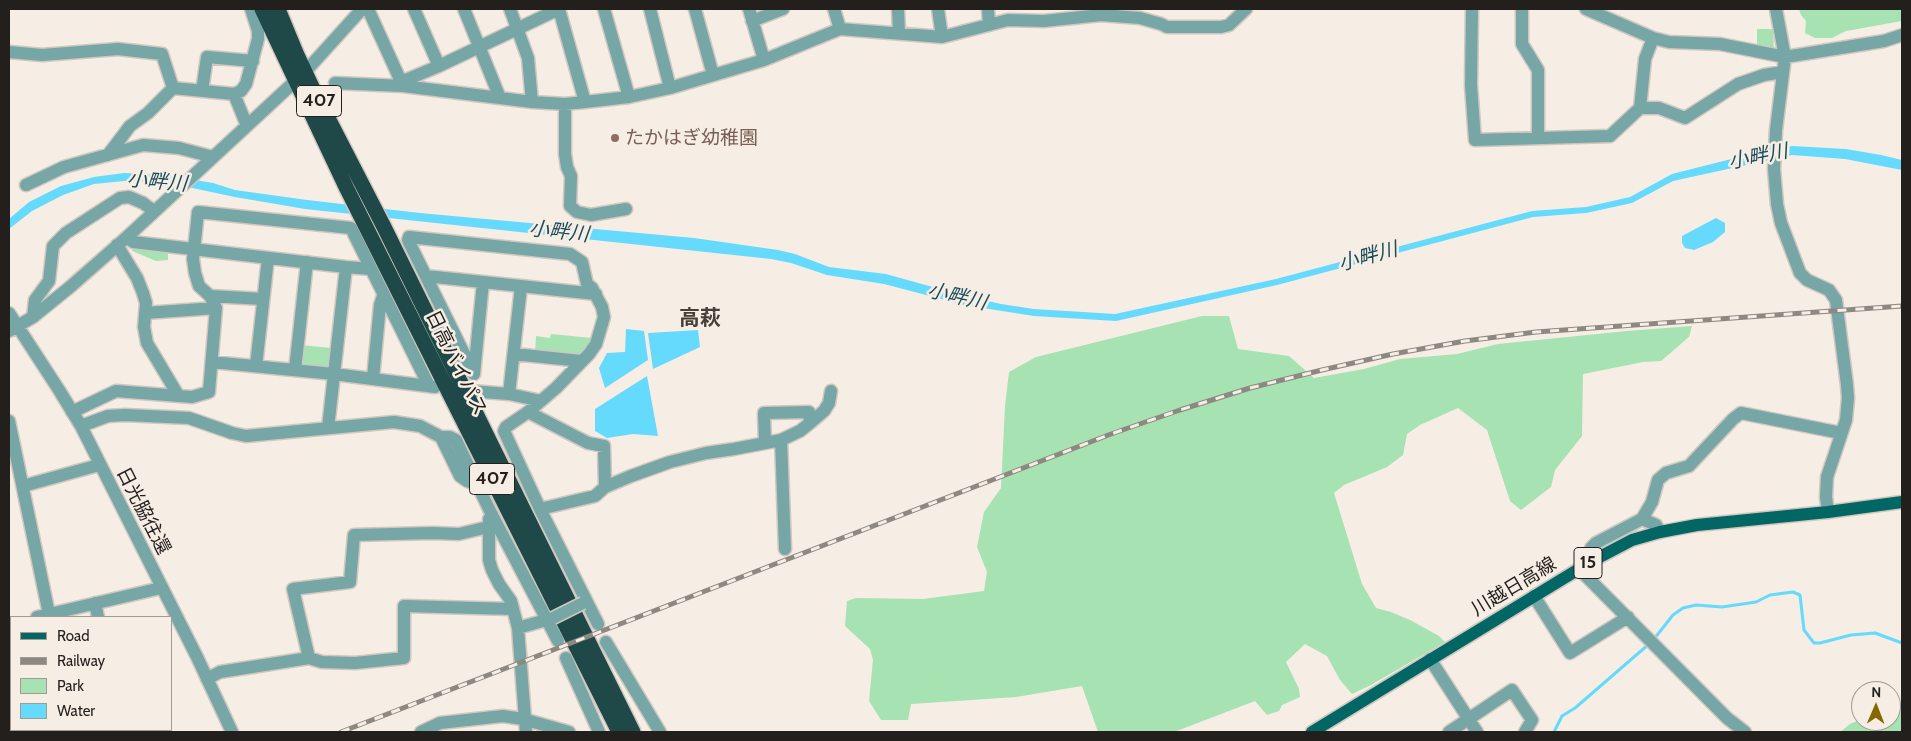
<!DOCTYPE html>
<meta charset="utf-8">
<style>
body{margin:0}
#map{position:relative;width:1911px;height:741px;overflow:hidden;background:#f6ede4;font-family:Cabin,sans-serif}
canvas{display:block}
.frame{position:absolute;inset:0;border:10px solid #221f1c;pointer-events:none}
.legend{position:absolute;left:10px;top:616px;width:162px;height:115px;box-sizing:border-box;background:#f6ede4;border:1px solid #a19b94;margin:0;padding:6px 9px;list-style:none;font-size:15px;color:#221f1c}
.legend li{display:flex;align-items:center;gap:10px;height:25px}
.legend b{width:25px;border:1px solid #a19b94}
.north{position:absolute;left:1851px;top:681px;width:50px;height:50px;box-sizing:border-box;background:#f6ede4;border:1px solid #a19b94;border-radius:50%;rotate:1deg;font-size:14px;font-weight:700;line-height:20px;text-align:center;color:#221f1c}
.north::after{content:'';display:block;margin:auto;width:18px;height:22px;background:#856802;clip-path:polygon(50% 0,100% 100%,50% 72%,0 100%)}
</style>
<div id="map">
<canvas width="1911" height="741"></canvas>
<div class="frame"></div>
<ul class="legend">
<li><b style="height:6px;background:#026664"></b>Road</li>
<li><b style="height:6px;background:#8e8882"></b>Railway</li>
<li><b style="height:14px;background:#a7e2b2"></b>Park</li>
<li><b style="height:14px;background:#65dafc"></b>Water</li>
</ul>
<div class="north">N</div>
</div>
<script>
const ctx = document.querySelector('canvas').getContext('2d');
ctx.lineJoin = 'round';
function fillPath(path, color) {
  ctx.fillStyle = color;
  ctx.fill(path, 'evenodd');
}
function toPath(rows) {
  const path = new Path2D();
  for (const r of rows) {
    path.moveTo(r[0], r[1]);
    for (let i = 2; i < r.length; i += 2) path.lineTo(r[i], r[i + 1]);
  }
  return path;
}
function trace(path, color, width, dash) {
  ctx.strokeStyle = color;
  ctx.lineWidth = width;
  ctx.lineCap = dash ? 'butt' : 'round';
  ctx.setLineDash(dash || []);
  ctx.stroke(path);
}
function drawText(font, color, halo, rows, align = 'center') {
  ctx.font = font + ' Cabin,"Noto Sans JP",sans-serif';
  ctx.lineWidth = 5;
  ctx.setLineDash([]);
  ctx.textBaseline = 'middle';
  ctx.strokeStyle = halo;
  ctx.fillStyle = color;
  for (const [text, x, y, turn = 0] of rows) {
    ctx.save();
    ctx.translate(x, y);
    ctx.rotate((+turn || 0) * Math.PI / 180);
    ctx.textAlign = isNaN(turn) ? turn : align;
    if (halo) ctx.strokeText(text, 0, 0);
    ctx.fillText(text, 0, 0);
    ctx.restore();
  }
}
fillPath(toPath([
 [1799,9,1902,9,1902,21,1846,31,1832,38,1815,38,1805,33,1806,21,1801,15],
 [1757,29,1773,29,1774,51,1757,49],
 [133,248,168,252,168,260,156,261,132,251],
 [1202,316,1229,316,1238,349,1289,356,1314,378,1364,369,1400,359,1457,354,1498,344,1627,331,1692,326,1689,337,1661,361,1643,362,1583,374,1582,436,1555,470,1551,487,1521,510,1510,501,1487,430,1458,408,1420,425,1407,434,1403,455,1387,467,1344,485,1334,493,1362,584,1376,608,1391,612,1410,620,1439,636,1445,642,1371,685,1352,694,1340,680,1327,656,1305,644,1286,662,1299,689,1300,697,1282,705,1279,711,1267,715,1255,701,1174,732,1098,732,1082,686,1016,697,911,704,908,720,881,720,869,701,873,660,870,649,845,626,847,601,856,598,923,599,984,591,987,572,977,547,984,512,1001,488,1005,406,1009,372,1036,357],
 [551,334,592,338,580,358,535,353,536,336,550,338],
 [300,345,332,348,331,365,328,369,302,366],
 [1902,704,1902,732,1840,732,1850,724,1861,719,1861,721,1891,721,1891,708]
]), '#a7e2b2');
fillPath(toPath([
 [1792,146,1846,149,1881,155,1902,160,1902,170,1845,159,1792,155,1673,181,1632,203,1586,213,1533,217,1277,285,1116,321,1034,316,964,305,884,284,827,275,791,263,771,259,305,209,235,197,164,182,124,181,94,184,63,195,32,211,9,229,9,219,29,202,61,186,94,177,124,173,164,175,213,183,235,190,307,200,420,213,694,238,778,250,795,254,829,267,886,274,965,296,1001,304,1034,309,1115,314,1276,279,1532,211,1586,207,1630,197,1672,174,1763,151],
 [1716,218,1725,223,1725,232,1713,242,1694,250,1685,248,1682,243,1682,236],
 [626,329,644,331,648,360,605,388,599,368,607,353,625,352],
 [698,330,700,347,653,369,648,333],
 [647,376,658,436,633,434,607,438,595,431,595,409]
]), '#65dafc');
trace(toPath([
 [1654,639,1673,615,1683,608,1696,605,1722,607,1756,602,1770,595,1793,592,1800,595,1804,630,1814,643,1820,643,1851,635,1875,633,1902,643],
 [1554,732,1562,716,1575,708,1649,644]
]), '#65dafc', 3);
const minor = toPath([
 [368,9,403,86],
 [414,9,439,66],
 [464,9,500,98],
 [510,9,528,58,532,102],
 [559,9,585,102],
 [604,9,629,97],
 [650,9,670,88],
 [695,9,713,75],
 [749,9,764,60],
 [834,9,840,29],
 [898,9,899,32],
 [938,9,942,37],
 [988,9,989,25],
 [1472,9,1471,85,1475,140,1610,136,1640,108,1659,108,1685,118,1738,84,1764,75,1783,72],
 [1522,9,1522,44,1538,70,1538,138],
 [1586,9,1653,38,1669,42,1720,44,1785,57,1884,41,1902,35],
 [1776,9,1785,57,1776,130,1774,169,1777,204,1781,223,1800,273,1807,280,1829,290,1836,300,1847,385,1848,398,1846,420,1827,477,1826,497,1828,512],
 [752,21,783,9],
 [9,52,42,55,118,49,162,54,173,88,234,94],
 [401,82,439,66,559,9],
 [335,83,403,86,532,102,565,104,585,102,629,97,670,88,764,60,840,29,942,37,1008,20,1044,21,1101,15,1140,18,1161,24,1167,27,1221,27,1229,25,1246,9],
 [202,91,207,57,253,61],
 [565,104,565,154,567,167,571,176,570,206,577,212,591,215,626,209],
 [1640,108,1645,59,1653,38],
 [247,126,234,94,241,91,246,84,258,39,258,31,251,9],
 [108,155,130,126,148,113,173,88],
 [26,185,64,167,143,145,179,148,213,157],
 [127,237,133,242,346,267,328,428],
 [117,245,137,278,143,293,146,303,144,327,147,343,178,395],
 [346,267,371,269],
 [426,276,596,294],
 [210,296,263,299],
 [9,313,59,390,81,426,197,657,232,732],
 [145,313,216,308],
 [33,317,35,300,49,281,53,246,66,233,120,198,129,197,143,203,154,211],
 [9,331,33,317,70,287,127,237,305,72,362,9],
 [514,354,581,361],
 [212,362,334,374,435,387],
 [256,366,268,258],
 [295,370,307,262],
 [474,374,408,240,409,237,570,254,582,262,587,284,592,288,602,307,604,317,596,344,589,354,556,388,528,412,506,427,504,431,540,509,595,496,605,487,631,476,670,462,706,453,734,449,781,440,800,431,810,423,809,412,764,413,765,443],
 [474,374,483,282],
 [373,378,380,305,383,296],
 [457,390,509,394,541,401],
 [509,394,521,287],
 [72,412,116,391,192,397,209,392,216,308,210,296,199,286,195,273,193,259,198,212,351,228,429,386],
 [528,412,588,443,604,446,605,487],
 [9,421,49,614],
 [810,423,824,411,829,403,831,391],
 [81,426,108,416,125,415,189,418,232,433,246,436,394,422,420,426,441,437,460,476,467,481,476,484],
 [441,437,450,437,456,440,490,511,558,641],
 [781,440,785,549],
 [23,486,99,465],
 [540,509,598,624],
 [489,519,489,560,492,570,499,584,511,601,518,628,526,732],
 [1642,519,1656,525,1660,532],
 [1592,561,1590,553,1591,548,1596,543,1642,519,1652,502,1658,480,1666,473,1689,466,1733,419,1741,413,1841,433],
 [1579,569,1727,718,1745,732],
 [1534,596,1570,653,1628,617],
 [95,603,98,617],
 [37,617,161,588],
 [9,624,11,624],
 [518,628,553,618],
 [606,642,660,732],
 [309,658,293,589,350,582,354,535,433,533,459,534,488,527],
 [566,658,599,732],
 [1430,659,1477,732],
 [207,679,220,672,309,658,322,662,355,663,404,658,404,606,513,609],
 [60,730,60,732],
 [121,730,122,732],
 [421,732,440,723,503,716,523,719,569,732],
 [1449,732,1512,690,1532,720,1525,732]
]);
const major = toPath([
 [1312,732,1592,561,1632,540,1660,532,1697,525,1828,512,1902,502]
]);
const highway = toPath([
 [262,9,347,189,619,732],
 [278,9,297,55,312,87,384,227,633,732]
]);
trace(minor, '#d0c8c0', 15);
trace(major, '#d0c8c0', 15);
trace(highway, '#d0c8c0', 18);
trace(minor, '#76a6a5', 12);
trace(major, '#026664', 12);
trace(highway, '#1f4948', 15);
const rail = toPath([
 [341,732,1111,434,1180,410,1250,388,1322,370,1393,354,1465,341,1536,332,1902,306]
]);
trace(rail, '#8e8882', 5);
trace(rail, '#f6ede4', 3, [9]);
const minorBridge = toPath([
 [553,618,583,603]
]);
trace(minorBridge, '#d0c8c0', 15, []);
trace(minorBridge, '#76a6a5', 12);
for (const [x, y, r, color] of [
 [615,138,5,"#8d6e63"]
]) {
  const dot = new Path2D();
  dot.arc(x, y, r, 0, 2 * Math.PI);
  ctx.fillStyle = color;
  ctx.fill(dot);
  trace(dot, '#f6ede4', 2);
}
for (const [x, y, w] of [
 [319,101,45],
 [492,479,45],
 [1588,563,28]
]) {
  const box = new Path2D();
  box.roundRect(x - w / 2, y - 15.5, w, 31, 4);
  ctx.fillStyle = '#f6ede4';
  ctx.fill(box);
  trace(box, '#221f1c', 1);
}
drawText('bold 18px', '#221f1c', null, [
 ["407",319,101],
 ["407",492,479],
 ["15",1588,563]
]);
drawText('19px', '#785e54', '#f6ede4', [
 ["たかはぎ幼稚園",625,138]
], 'left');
drawText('19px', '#221f1c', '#f6ede4', [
 ["日高バイパス",456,363,64],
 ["日光脇往還",143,511,63],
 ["川越日高線",1514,587,-31]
]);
drawText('italic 20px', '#1a4d5b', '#f6ede4', [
 ["小畔川",1758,157,-11],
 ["小畔川",157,182,5],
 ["小畔川",559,232,6],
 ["小畔川",1368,257,-15],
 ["小畔川",957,297,13]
]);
drawText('bold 21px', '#474039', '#f6ede4', [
 ["高萩",700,319]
]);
</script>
